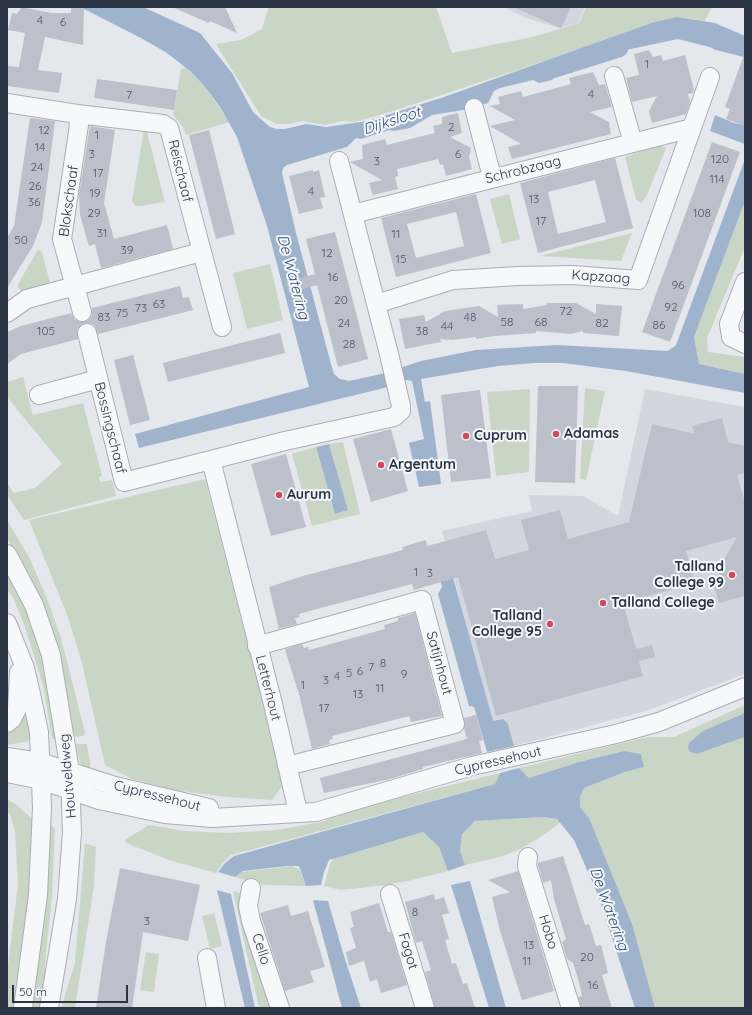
<!DOCTYPE html>
<style>
body{margin:0}
#map{position:relative;width:752px;height:1015px;overflow:hidden;background:#e4e7ec;font-family:Quicksand,sans-serif}
canvas{display:block}
.frame{position:absolute;inset:0;border:8px solid #2b3445;pointer-events:none}
.scale{position:absolute;left:12px;top:985px;width:116px;height:18px;box-sizing:border-box;border:2px solid #2b3445;border-top:0;padding-left:5px;font-size:12px;line-height:14px;white-space:nowrap;color:#2b3445;-webkit-text-stroke:3px #f4f6f9;paint-order:stroke}
</style>
<div id="map">
<canvas width="752" height="1015"></canvas>
<div class="frame"></div>
<div class="scale">50 m</div>
</div>
<script>
const ctx = document.querySelector('canvas').getContext('2d');
ctx.lineJoin = 'round';
function fillPath(path, color) {
  ctx.fillStyle = color;
  ctx.fill(path, 'evenodd');
}
function toPath(rows) {
  const path = new Path2D();
  for (const r of rows) {
    path.moveTo(r[0], r[1]);
    for (let i = 2; i < r.length; i += 2) path.lineTo(r[i], r[i + 1]);
  }
  return path;
}
function trace(path, color, width, dash) {
  ctx.strokeStyle = color;
  ctx.lineWidth = width;
  ctx.lineCap = dash ? 'butt' : 'round';
  ctx.setLineDash(dash || []);
  ctx.stroke(path);
}
function drawText(font, color, halo, rows, align = 'center') {
  ctx.font = font + ' Quicksand,sans-serif';
  ctx.lineWidth = 4;
  ctx.setLineDash([]);
  ctx.textBaseline = 'middle';
  ctx.strokeStyle = halo;
  ctx.fillStyle = color;
  for (const [text, x, y, turn = 0] of rows) {
    ctx.save();
    ctx.translate(x, y);
    ctx.rotate((+turn || 0) * Math.PI / 180);
    ctx.textAlign = isNaN(turn) ? turn : align;
    if (halo) ctx.strokeText(text, 0, 0);
    ctx.fillText(text, 0, 0);
    ctx.restore();
  }
}
fillPath(toPath([
 [503,7,585,7,578,23,559,28,529,19],
 [645,389,745,407,745,674,646,711,498,750,442,531,532,511,529,495,583,496,618,516]
]), '#d2d6de');
fillPath(toPath([
 [269,7,436,7,452,53,532,37,579,23,586,7,712,7,705,21,677,17,654,22,565,54,393,111,355,122,342,121,324,125,303,121,288,124,276,124,261,116,216,44,241,40,262,29],
 [186,68,206,88,229,122,186,135,183,127,173,115,181,69],
 [144,130,147,132,165,202,140,206,136,206,132,202],
 [659,145,666,148,665,151,647,195,642,203,636,199,625,157],
 [509,194,520,239,502,244,490,199],
 [745,201,745,247,707,338,708,352,745,357,745,374,699,364,694,337],
 [632,233,621,261,540,256],
 [38,250,42,252,50,283,21,291,18,287,18,284],
 [270,264,283,320,247,329,233,273],
 [23,377,33,415,83,403,102,476,99,477,100,482,112,480,116,496,24,520,7,495,7,483,14,493,35,488,62,464,7,397,7,382],
 [585,388,605,391,586,480,580,479],
 [530,389,529,472,496,476,487,392],
 [343,442,360,514,312,526,292,454,316,447,335,514,348,510,329,444],
 [205,479,284,784,272,800,226,797,174,790,132,779,105,765,82,663,68,617,29,520],
 [7,520,29,557,47,598,61,638,85,733,83,736,73,737,63,672,30,579,7,538],
 [7,570,34,625,47,672,58,738,52,739,43,685,25,627,13,597,7,590],
 [745,705,745,713,725,723,697,754,745,737,745,1008,655,1008,589,818,580,807,580,797,584,788,625,772,644,767,641,754,624,751,579,762,529,778,519,768,648,737,674,737],
 [26,713,30,741,7,745,7,733,14,728],
 [75,744,87,744,91,770,81,765],
 [500,773,495,784,231,855,222,863,216,873,169,860,126,843,125,840,149,825,185,831,229,833,277,830,325,821,337,813],
 [7,799,17,805,33,820,27,921,15,1008,7,1008,7,973,18,884,15,832,10,814,7,812],
 [542,817,556,819,561,822,539,838,518,850,500,857,465,865,460,851,462,834,475,821],
 [48,824,55,828,52,897,45,961,46,989,43,1008,31,1008],
 [423,832,439,847,448,871,408,881,378,886,341,890,324,886,330,864,335,856],
 [85,843,96,847,94,886,75,1008,61,1008,75,963],
 [292,866,299,869,306,886,264,885,235,877,242,872],
 [233,891,244,894,273,1008,259,1008],
 [214,913,222,946,210,949,202,916],
 [146,952,159,954,154,992,140,990]
]), '#c9d6c5');
fillPath(toPath([
 [77,7,143,7,200,33,232,73,253,112,270,127,277,129,285,129,306,124,326,127,368,121,444,97,654,22,677,17,715,23,745,36,745,45,736,47,713,48,678,39,598,56,563,67,552,80,539,83,533,80,500,88,494,91,488,103,469,109,432,115,410,128,394,131,389,130,361,139,356,138,347,147,287,165,283,168,282,173,296,233,331,364,334,374,340,379,349,381,381,374,421,361,476,350,557,345,668,351,676,345,745,159,745,201,694,337,699,364,745,374,745,393,626,371,563,363,535,363,498,366,421,379,425,402,430,401,441,484,419,487,409,443,424,439,412,381,407,380,384,388,139,448,135,434,309,387,267,226,237,137,220,107,206,88,190,71,167,53,141,38,86,10],
 [715,115,734,123,745,125,745,144,710,131],
 [329,444,348,510,335,514,316,447],
 [445,549,493,721,503,719,508,724,514,746,487,752,474,707,469,706,438,594,442,587,432,553],
 [745,713,745,737,697,754,690,752,688,748,689,743,703,731],
 [624,751,641,754,644,767,625,772,584,788,580,797,580,807,589,818,632,924,655,1008,635,1008,598,895,574,840,557,819,542,817,475,821,462,834,460,851,465,865,448,871,439,847,423,832,329,860,324,872,321,885,306,886,299,866,287,866,243,871,235,877,218,872,225,863,234,856,495,784,500,773,519,768,529,778,579,762],
 [470,881,506,1008,489,1008,451,885],
 [217,890,231,894,255,1008,245,1008],
 [313,900,328,901,343,953,361,1008,342,1008]
]), '#9fb4cc');
trace(toPath([
 [717,42,745,49],
 [547,72,620,49]
]), '#9fb4cc', 16);
fillPath(toPath([
 [22,7,51,13,71,13,71,7,84,7,83,45,45,37,38,70,62,73,59,93,7,86,8,66,19,67,25,33,8,30,12,13,17,14],
 [172,7,225,7,237,33,210,21,209,23],
 [513,7,571,7,561,28],
 [649,50,653,57,661,55,663,61,685,55,694,90,693,93,688,94,690,102,686,114,652,123,649,111,657,96,632,102,626,78,639,75,634,54],
 [744,55,745,55,745,126,726,119,730,109,725,107],
 [593,72,599,85,605,84,612,107,590,112,609,122,611,134,512,159,508,147,521,144,490,126,515,120,490,106,500,104,498,97,521,91,523,97,571,84,569,78],
 [97,79,177,90,174,110,94,98],
 [458,113,462,133,450,137,471,148,469,157,472,169,446,176,443,164,440,165,438,159,397,169,398,176,395,177,398,189,373,195,369,183,382,180,350,162,363,159,362,145,385,139,387,145,435,133,433,126,442,124,442,117],
 [30,118,55,121,42,222,33,246,7,288,7,238,14,226],
 [90,126,115,130,104,203,114,239,167,225,173,249,101,268,95,244,89,246,80,215,79,195],
 [209,130,235,234,216,239,189,135],
 [712,142,740,152,670,342,642,332],
 [615,158,633,228,538,253,520,183],
 [595,180,606,222,558,234,548,192],
 [313,170,313,172,319,170,325,197,320,198,323,208,299,214,289,176],
 [476,194,491,253,396,277,381,218],
 [456,212,464,246,416,258,407,224],
 [335,232,368,359,338,367,317,285,289,293,286,282,315,274,306,239],
 [180,286,183,298,189,297,193,310,98,334,94,325,90,323,84,323,77,330,78,339,21,354,7,364,7,332,21,326,71,313,75,320,84,322,89,320,92,315,92,308],
 [547,303,576,303,596,314,596,304,622,306,619,336,583,333,583,331,571,334,536,331,536,333,494,336,476,339,476,337,452,340,440,339,441,342,405,349,399,319,424,315,426,322,445,311,479,306,498,317,497,305,523,304,523,309,547,305],
 [280,333,285,353,168,382,163,363],
 [133,355,150,420,130,425,114,360],
 [538,386,578,386,575,483,535,482],
 [480,390,491,478,451,482,441,395],
 [722,418,728,442,745,446,745,473,737,475,745,503,745,596,719,603,714,586,718,584,720,577,718,570,737,537,686,551,695,583,623,603,636,649,652,645,655,657,639,661,643,676,496,716,458,577,414,590,412,584,313,610,299,614,300,617,295,618,297,624,279,629,269,587,303,576,403,550,402,547,426,540,427,546,486,530,495,559,529,550,521,520,560,510,568,539,629,522,652,424,695,434,692,426],
 [391,429,408,491,371,502,353,439],
 [286,454,306,527,271,536,251,464],
 [415,613,442,716,411,722,409,716,332,736,333,739,329,740,330,744,312,749,300,698,285,649,302,644,304,648,308,647,309,650,385,629,384,625,398,621,398,618],
 [476,715,483,740,479,741,482,753,423,767,423,769,390,779,324,793,320,778,467,739,464,728,464,718],
 [563,856,585,925,589,924,596,946,601,945,608,973,602,975,612,1008,581,1008,578,997,582,996,579,982,573,963,567,959,562,942,566,939,554,899,551,880,543,883,538,865,538,863],
 [120,868,200,885,188,941,143,932,132,1008,96,1008,106,942],
 [518,871,554,991,522,1000,500,931,492,897,510,892,488,880],
 [434,894,435,900,444,897,449,913,442,915,449,939,445,940,452,964,456,963,463,984,467,983,475,1008,435,1008,425,972,431,970,422,941,416,943,405,902],
 [379,903,388,932,391,932,407,985,381,993,377,979,370,982,364,961,349,966,346,952,356,948,350,928,354,927,350,912],
 [288,905,291,916,308,911,325,967,310,971,314,982,285,991,260,913]
]), '#bbc0ca');
const minor = toPath([
 [614,76,633,143],
 [7,103,77,114,163,124,169,128,222,327],
 [474,108,492,177],
 [77,114,79,125,62,239,82,312],
 [353,214,692,128],
 [745,282,729,324,731,337,745,344],
 [376,304,453,280,518,276,573,275,638,280,710,77],
 [7,313,27,299,201,252],
 [87,333,124,482,211,460,273,704,298,812],
 [39,395,98,379],
 [211,460,285,441,394,417,401,411,401,406,389,354,339,161],
 [7,554,34,605,51,655,70,771,72,833,67,899,49,1008],
 [7,623,25,668,31,694,39,732,41,780,42,808,38,895,23,1008],
 [257,646,422,600,455,724,287,766],
 [7,723,12,719,17,709,19,672],
 [7,757,40,762,115,786,209,808],
 [7,773,41,780,99,800,165,814,212,818,316,812,472,766,616,734,659,722,745,687],
 [528,857,527,866,571,1008],
 [251,888,248,906,251,921,280,1008],
 [390,894,425,1008],
 [207,958,216,1008]
]);
trace(minor, '#a9aeb7', 20);
trace(minor, '#f7f8fa', 18);
for (const [x, y, r, color] of [
 [556,434,4,"#d1495b"],
 [466,436,4,"#d1495b"],
 [381,465,4,"#d1495b"],
 [279,495,4,"#d1495b"],
 [732,575,4,"#d1495b"],
 [603,603,4,"#d1495b"],
 [550,624,4,"#d1495b"]
]) {
  const dot = new Path2D();
  dot.arc(x, y, r, 0, 2 * Math.PI);
  ctx.fillStyle = color;
  ctx.fill(dot);
  trace(dot, '#f4f6f9', 1.5);
}
drawText('12px', '#4f5766', null, [
 ["4",40,20],
 ["6",63,22],
 ["1",647,64],
 ["4",591,94],
 ["7",129,95],
 ["2",451,127],
 ["12",44,130],
 ["1",97,135],
 ["14",40,147],
 ["3",92,154],
 ["6",458,154],
 ["120",720,159],
 ["3",377,161],
 ["24",37,167],
 ["17",98,173],
 ["114",717,179],
 ["26",35,186],
 ["4",311,191],
 ["19",95,193],
 ["13",534,199],
 ["36",34,202],
 ["29",94,213],
 ["108",702,213],
 ["17",541,221],
 ["31",102,233],
 ["11",396,234],
 ["50",21,240],
 ["39",127,250],
 ["12",327,253],
 ["15",401,259],
 ["16",333,277],
 ["96",678,285],
 ["20",341,300],
 ["63",159,304],
 ["92",671,307],
 ["73",141,308],
 ["72",566,311],
 ["75",122,313],
 ["83",104,317],
 ["48",470,317],
 ["58",507,322],
 ["68",541,322],
 ["24",344,323],
 ["82",602,323],
 ["86",659,325],
 ["44",447,326],
 ["105",46,331],
 ["38",422,331],
 ["28",349,344],
 ["1",416,572],
 ["3",430,573],
 ["8",383,663],
 ["7",371,667],
 ["6",360,671],
 ["5",349,673],
 ["9",404,674],
 ["4",337,676],
 ["3",326,680],
 ["1",303,685],
 ["11",380,688],
 ["13",358,694],
 ["17",324,708],
 ["8",415,912],
 ["3",147,921],
 ["13",529,945],
 ["20",587,957],
 ["11",527,961],
 ["16",593,985]
]);
drawText('14px', '#2b3445', '#f4f6f9', [
 ["Schrobzaag",523,170,-14],
 ["Reischaaf",180,171,76],
 ["Blokschaaf",69,201,-82],
 ["Kapzaag",601,277,4],
 ["Bossingschaaf",110,428,76],
 ["Satijnhout",439,663,75],
 ["Letterhout",268,688,76],
 ["Cypressehout",498,761,-13],
 ["Houtveldweg",68,776,-95],
 ["Cypressehout",157,796,14],
 ["Hobo",548,932,73],
 ["Cello",261,949,72],
 ["Fagot",408,951,73]
]);
drawText('bold 14px', '#2b3445', '#f4f6f9', [
 ["Adamas",564,434],
 ["Cuprum",474,436],
 ["Argentum",389,465],
 ["Aurum",287,495],
 ["Talland",724,567,"right"],
 ["College 99",724,583,"right"],
 ["Talland College",611,603],
 ["Talland",542,616,"right"],
 ["College 95",542,632,"right"]
], 'left');
drawText('italic 15px', '#34527a', '#f4f6f9', [
 ["Dijksloot",392,121,-18],
 ["De Watering",293,277,75],
 ["De Watering",609,909,70]
]);
</script>
